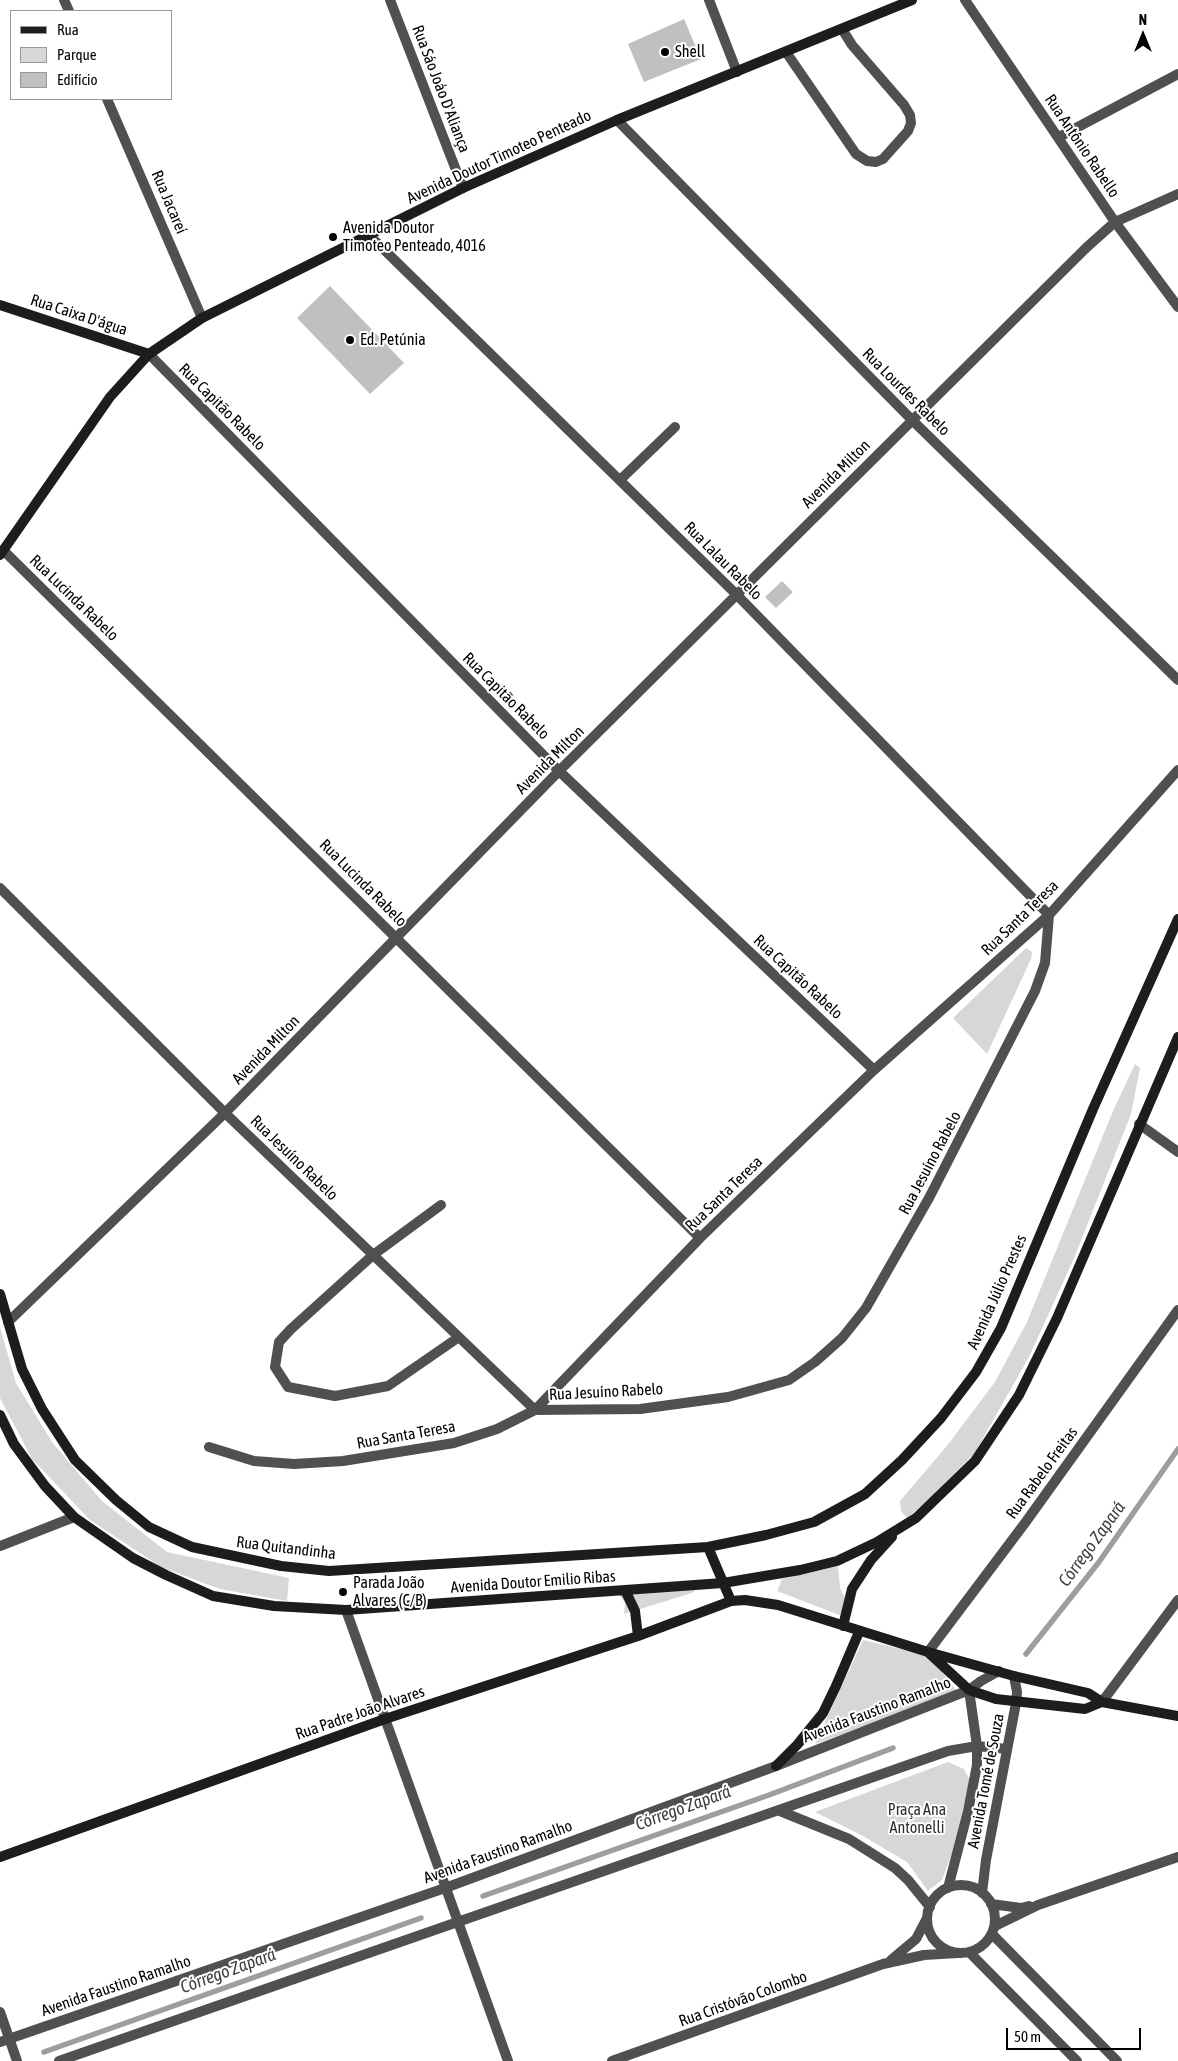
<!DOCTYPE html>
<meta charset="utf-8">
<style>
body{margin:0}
#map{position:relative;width:1178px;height:2061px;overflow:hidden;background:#fff;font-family:"Asap Condensed",sans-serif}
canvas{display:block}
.legend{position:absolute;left:10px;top:10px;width:162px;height:90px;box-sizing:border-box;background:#fff;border:1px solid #999;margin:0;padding:6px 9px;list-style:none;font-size:15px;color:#000}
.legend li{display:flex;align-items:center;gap:10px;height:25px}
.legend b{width:25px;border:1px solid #999}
.north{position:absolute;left:1118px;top:10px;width:50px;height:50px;-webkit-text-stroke:4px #fff;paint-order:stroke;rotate:0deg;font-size:14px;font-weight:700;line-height:20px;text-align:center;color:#000}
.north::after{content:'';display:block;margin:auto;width:18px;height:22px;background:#000;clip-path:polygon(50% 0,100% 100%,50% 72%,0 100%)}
.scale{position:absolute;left:1006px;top:2028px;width:135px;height:22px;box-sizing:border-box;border:2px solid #000;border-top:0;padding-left:6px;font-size:15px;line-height:18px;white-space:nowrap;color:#000;-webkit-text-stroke:4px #fff;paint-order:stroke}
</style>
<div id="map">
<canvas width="1178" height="2061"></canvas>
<ul class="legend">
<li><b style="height:6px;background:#1d1d1d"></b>Rua</li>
<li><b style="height:14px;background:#d7d7d7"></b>Parque</li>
<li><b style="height:14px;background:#c0c0c0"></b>Edifício</li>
</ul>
<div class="north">N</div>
<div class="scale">50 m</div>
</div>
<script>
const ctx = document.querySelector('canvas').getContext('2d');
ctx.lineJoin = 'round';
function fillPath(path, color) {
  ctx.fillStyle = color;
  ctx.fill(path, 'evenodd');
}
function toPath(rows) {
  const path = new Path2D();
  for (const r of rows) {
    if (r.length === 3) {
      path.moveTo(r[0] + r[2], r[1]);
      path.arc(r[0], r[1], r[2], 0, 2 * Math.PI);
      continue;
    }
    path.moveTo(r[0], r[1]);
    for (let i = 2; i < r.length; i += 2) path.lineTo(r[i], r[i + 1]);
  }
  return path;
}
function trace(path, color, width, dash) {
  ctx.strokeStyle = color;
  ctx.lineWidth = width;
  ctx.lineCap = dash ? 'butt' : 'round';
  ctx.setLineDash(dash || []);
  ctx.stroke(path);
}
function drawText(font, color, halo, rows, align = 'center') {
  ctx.font = font + ' "Asap Condensed",sans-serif';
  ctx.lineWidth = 4;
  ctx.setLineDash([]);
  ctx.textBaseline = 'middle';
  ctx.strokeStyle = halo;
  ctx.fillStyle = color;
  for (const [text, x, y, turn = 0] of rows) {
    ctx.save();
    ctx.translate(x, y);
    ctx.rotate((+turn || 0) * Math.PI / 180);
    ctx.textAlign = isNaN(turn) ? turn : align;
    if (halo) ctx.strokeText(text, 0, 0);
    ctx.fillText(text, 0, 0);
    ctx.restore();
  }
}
fillPath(toPath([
 [1026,948,1032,952,1031,959,987,1054,953,1018],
 [1135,1064,1140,1068,1131,1114,1075,1256,1029,1357,974,1454,927,1501,907,1518,901,1511,900,1501,946,1447,995,1382,1027,1322,1113,1111],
 [0,1327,16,1383,52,1442,102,1501,167,1552,289,1578,287,1601,220,1589,161,1567,90,1520,32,1459,0,1398],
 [838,1566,840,1588,847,1602,842,1616,777,1591,782,1579],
 [693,1587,695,1590,692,1593,624,1614,625,1603,618,1593],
 [863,1640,930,1656,958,1693,815,1744],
 [948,1762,964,1769,970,1780,952,1853,942,1880,928,1891,907,1862,863,1836,815,1812]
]), '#d7d7d7');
trace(toPath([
 [1026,1654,1099,1562,1178,1449],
 [483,1896,769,1795,893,1748],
 [44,2052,421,1918]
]), '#9e9e9e', 5.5);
fillPath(toPath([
 [684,19,701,59,644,82,628,44],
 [330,286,404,363,370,394,297,318],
 [782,581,793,592,776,608,765,597]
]), '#c0c0c0');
trace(toPath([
 [64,0,69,11],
 [390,0,463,188],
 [709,0,737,72],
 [965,0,1115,222,1178,307],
 [786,52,856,154,867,161,876,162,883,159,908,131,911,123,910,115,904,105,852,45,842,29],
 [107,99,202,318],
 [617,120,912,420,1178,680],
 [1059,137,1178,74],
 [149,354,559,771,874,1070],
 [620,480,675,427],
 [3,550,700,1238],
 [0,888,225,1113,535,1410,640,1409,728,1397,789,1380,815,1362,842,1338,866,1308,929,1198,1035,991,1045,963,1049,915,737,595,369,235],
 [1139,1124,1178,1152],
 [441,1205,373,1255,291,1329,279,1342,275,1367,288,1387,335,1396,388,1386,459,1337],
 [8,1322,225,1113,559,771,1087,247,1115,222,1178,194],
 [209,1447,254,1461,294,1464,343,1461,454,1443,497,1429,535,1410,700,1238,874,1070,1049,915,1178,770],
 [0,1546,74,1517],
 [346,1610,508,2061],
 [928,1652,1025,1523,1178,1310],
 [1102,1702,1178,1600],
 [780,1811,849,1839,895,1868,908,1880,930,1907],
 [961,1919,34],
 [948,1888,968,1811,977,1765,977,1746,969,1690],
 [982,1893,986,1860,1016,1703,1017,1692,1014,1676],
 [991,1904,1021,1908,1029,1906],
 [995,1926,1038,1905,1178,1857],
 [992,1934,1117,2061],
 [969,1952,1077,2061],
 [891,1960,916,1939,927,1918],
 [0,2012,17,2061],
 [0,2042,445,1888,776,1766,969,1690,981,1681,999,1671],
 [59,2061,948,1751,977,1746,1007,1749],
 [612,2061,883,1964,924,1955,958,1953]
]), '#505050', 10);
trace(toPath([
 [0,305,149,354],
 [0,555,110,397,149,354,202,318,463,188,617,120,912,0],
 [0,1294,22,1369,42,1409,75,1460,116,1500,149,1527,192,1547,281,1566,329,1571,708,1547,766,1535,814,1522,865,1494,902,1460,941,1418,976,1372,1001,1328,1093,1109,1178,919],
 [0,1415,14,1444,45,1486,74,1517,133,1558,166,1575,213,1596,274,1606,346,1610,723,1583,800,1570,837,1561,877,1542,916,1518,975,1461,1019,1395,1057,1318,1178,1037],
 [708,1547,731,1601],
 [625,1590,635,1611,638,1636],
 [843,1626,852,1589,871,1560,892,1537],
 [930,1654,969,1690,996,1699,1085,1709,1102,1702],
 [776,1766,797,1745,823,1713,836,1686,859,1632],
 [0,1857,385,1719,638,1636,731,1601,745,1600,778,1605,928,1652,1014,1676,1088,1693,1102,1702,1178,1716]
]), '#1d1d1d', 10);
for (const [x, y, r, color] of [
 [665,52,5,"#000"],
 [333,237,5,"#000"],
 [350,340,5,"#000"],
 [343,1592,5,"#000"]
]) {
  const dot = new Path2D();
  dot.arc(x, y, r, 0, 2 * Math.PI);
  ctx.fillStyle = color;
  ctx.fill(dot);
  trace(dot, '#fff', 2);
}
drawText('16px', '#000', '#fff', [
 ["Shell",675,52],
 ["Avenida Doutor",343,228],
 ["Timoteo Penteado, 4016",343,246],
 ["Ed. Petúnia",360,340],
 ["Parada João",353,1583],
 ["Alvares (C/B)",353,1601]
], 'left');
drawText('16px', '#000', '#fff', [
 ["Rua Sáo Joáo D'Aliança",441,89,69],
 ["Rua Antônio Rabello",1082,146,56],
 ["Avenida Doutor Timoteo Penteado",499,157,-25],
 ["Rua Jacareí",169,202,67],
 ["Rua Caixa D'água",79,315,18],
 ["Rua Lourdes Rabelo",906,392,45],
 ["Rua Capitão Rabelo",222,407,45],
 ["Avenida Milton",836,474,-45],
 ["Rua Lalau Rabelo",723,561,45],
 ["Rua Lucinda Rabelo",74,598,44],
 ["Rua Capitão Rabelo",506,696,45],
 ["Avenida Milton",550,760,-45],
 ["Rua Lucinda Rabelo",363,883,45],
 ["Rua Santa Teresa",1020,918,-44],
 ["Rua Capitão Rabelo",798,977,43],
 ["Avenida Milton",266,1050,-46],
 ["Rua Jesuíno Rabelo",294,1158,44],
 ["Rua Jesuíno Rabelo",930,1163,-62],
 ["Rua Santa Teresa",724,1194,-44],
 ["Avenida Júlio Prestes",997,1292,-66],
 ["Rua Jesuíno Rabelo",606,1392,-3],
 ["Rua Santa Teresa",406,1435,-10],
 ["Rua Rabelo Freitas",1042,1473,-54],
 ["Rua Quitandinha",286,1548,7],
 ["Avenida Doutor Emilio Ribas",533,1582,-4],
 ["Avenida Faustino Ramalho",877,1710,-21],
 ["Rua Padre João Alvares",360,1713,-19],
 ["Avenida Tomé de Souza",986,1781,-79],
 ["Avenida Faustino Ramalho",498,1852,-20],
 ["Avenida Faustino Ramalho",116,1986,-19],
 ["Rua Cristóvão Colombo",743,1999,-20]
]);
drawText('16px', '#2e2e2e', '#fff', [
 ["Praça Ana",917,1810],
 ["Antonelli",917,1828]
]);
drawText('italic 18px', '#3f3f3f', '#fff', [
 ["Córrego Zapará",1092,1544,-54],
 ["Córrego Zapará",683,1808,-20],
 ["Córrego Zapará",228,1971,-20]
]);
</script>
